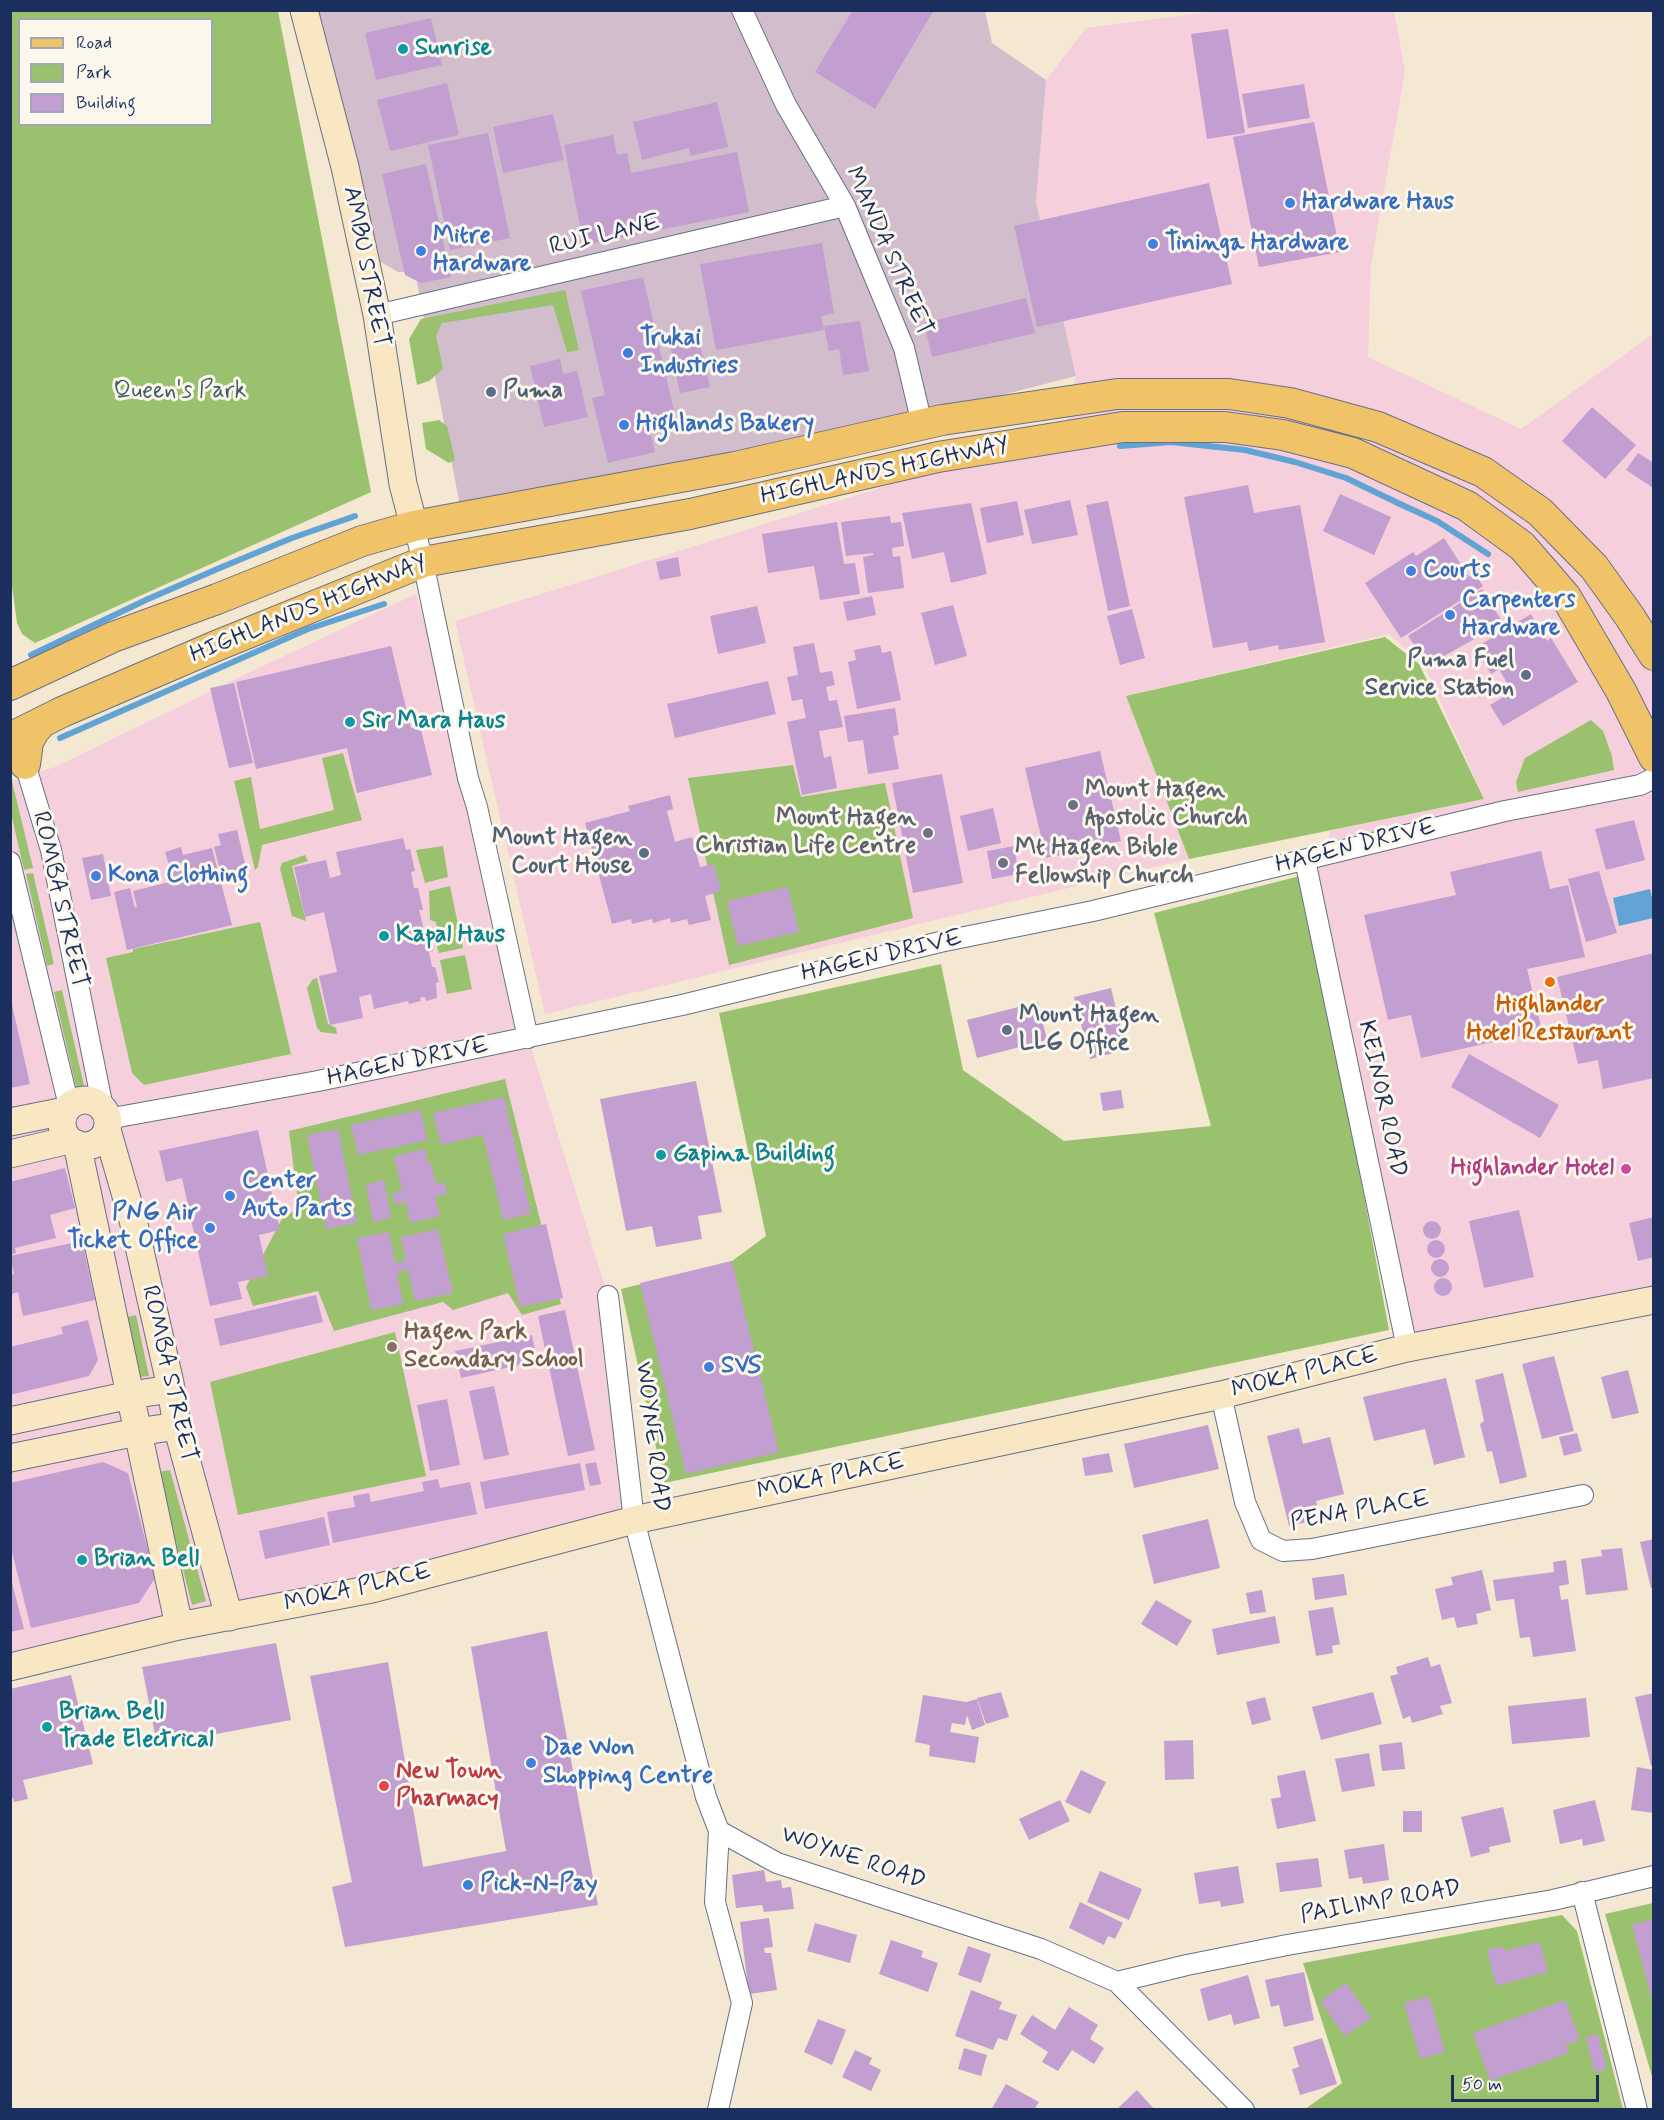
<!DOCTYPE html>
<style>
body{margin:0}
#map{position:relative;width:1664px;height:2120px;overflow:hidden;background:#f5e8d2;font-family:Mynerve,sans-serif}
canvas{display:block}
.frame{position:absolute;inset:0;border:12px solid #1b2f5e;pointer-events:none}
.legend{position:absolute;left:18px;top:18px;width:195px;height:108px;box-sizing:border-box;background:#fbf7ec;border:2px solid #a1a7b3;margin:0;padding:8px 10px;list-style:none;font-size:18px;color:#1b2f5e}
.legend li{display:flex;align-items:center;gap:12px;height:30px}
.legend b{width:30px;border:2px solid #a1a7b3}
.scale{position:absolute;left:1451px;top:2075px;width:148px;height:27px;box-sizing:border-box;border:3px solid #1b2f5e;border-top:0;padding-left:8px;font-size:18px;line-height:21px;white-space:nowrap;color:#1b2f5e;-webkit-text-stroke:4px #fbf7ec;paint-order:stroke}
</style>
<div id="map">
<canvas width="1664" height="2120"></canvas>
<div class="frame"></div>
<ul class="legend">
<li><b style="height:8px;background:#f0c369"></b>Road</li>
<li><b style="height:16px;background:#9ac26e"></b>Park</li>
<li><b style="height:16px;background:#c39ed0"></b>Building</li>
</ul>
<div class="scale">50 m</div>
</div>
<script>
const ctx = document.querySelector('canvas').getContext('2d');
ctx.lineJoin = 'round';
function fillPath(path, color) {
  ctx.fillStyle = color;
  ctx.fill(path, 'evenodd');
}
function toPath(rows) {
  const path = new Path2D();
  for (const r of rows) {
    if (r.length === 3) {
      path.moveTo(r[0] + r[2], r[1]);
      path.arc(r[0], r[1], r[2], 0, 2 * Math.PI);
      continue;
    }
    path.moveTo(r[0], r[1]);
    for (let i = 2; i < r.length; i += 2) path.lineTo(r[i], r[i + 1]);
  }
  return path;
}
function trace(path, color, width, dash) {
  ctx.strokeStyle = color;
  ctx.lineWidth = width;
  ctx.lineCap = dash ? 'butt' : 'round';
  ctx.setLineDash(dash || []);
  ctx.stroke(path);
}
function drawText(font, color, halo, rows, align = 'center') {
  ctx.font = font + ' Mynerve,sans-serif';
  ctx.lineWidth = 6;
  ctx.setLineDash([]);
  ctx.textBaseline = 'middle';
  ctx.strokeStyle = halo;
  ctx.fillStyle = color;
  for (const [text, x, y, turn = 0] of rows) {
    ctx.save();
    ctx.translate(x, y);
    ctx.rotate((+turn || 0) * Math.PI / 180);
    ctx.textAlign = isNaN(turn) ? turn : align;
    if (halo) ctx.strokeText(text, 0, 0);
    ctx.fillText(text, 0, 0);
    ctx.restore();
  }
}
fillPath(toPath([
 [1223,10,1394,11,1405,71,1371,265,1368,357,1521,429,1653,334,1653,1305,1407,1348,1305,860,1329,856,1329,831,1484,799,1425,667,1389,634,1126,696,1189,859,545,1014,455,621,1065,430,1076,376,1036,202,1046,80,1086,28],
 [416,594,468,778,528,1038,608,1296,634,1520,11,1661,11,781,55,767,248,673]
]), '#f5cfdb');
fillPath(toPath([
 [297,11,985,11,992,43,1046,80,1036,202,1076,376,499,524,461,511,415,272,398,272,360,250]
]), '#d1bdcc');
fillPath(toPath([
 [10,11,278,11,371,492,35,643,22,634,17,623,11,579],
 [20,20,212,20,212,124,20,124],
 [565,290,579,350,567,352,553,305,442,323,436,336,443,369,429,381,417,385,409,339,421,319],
 [439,420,447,426,455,460,449,463,426,449,422,423],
 [1385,637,1419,664,1484,799,1189,859,1126,696],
 [1591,720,1603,731,1612,756,1614,770,1518,792,1516,782,1525,758],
 [343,753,362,820,262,845,258,867,255,870,234,781,251,777,260,829,334,810,322,758],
 [793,765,801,797,885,783,913,918,729,965,688,778],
 [11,777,33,868,24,870,11,813],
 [443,846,448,877,425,883,416,850],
 [305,855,308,861,292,866,306,921,292,916,280,869,282,863],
 [33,873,54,964,47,966,26,874],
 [1304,875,1389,1330,664,1483,621,1289,732,1261,766,1236,719,1013,941,964,963,1070,1064,1141,1211,1126,1154,913],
 [450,886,463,948,439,953,437,947,439,944,436,922,430,920,429,891],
 [260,922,291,1054,144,1085,132,1073,106,958,133,952,133,949],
 [465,955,472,989,447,994,440,960],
 [317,978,328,1024,336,1028,337,1034,321,1032,317,1028,307,988,313,979],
 [62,990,86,1094,78,1095,54,992],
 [505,1079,561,1304,522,1315,508,1293,453,1310,443,1302,334,1331,318,1291,253,1306,246,1287,283,1217,299,1209,289,1131],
 [136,1315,149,1376,139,1377,127,1317],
 [395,1332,426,1476,238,1515,210,1382],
 [170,1470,206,1601,192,1605,158,1472],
 [1653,1903,1653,2080,1605,1914],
 [1562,1915,1577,1931,1623,2109,1305,2109,1342,2083,1303,1963]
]), '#9ac26e');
fillPath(toPath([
 [1650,889,1653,902,1653,918,1619,926,1613,898]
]), '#60a3d4');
trace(toPath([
 [1120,446,1171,442,1245,450,1295,462,1346,478,1400,504,1437,521,1488,554],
 [31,655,148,599,222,567,292,538,355,516],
 [60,738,308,629,384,604]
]), '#60a3d4', 6);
fillPath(toPath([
 [853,10,934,10,875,109,815,72],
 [431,18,442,65,376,80,365,33],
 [1228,29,1245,133,1207,139,1191,34],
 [447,83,459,135,390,151,377,100],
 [1304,84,1310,118,1248,128,1242,94],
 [717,102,728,147,691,156,689,148,642,160,633,122],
 [553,114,564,160,503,173,493,127],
 [1314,122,1340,252,1259,267,1233,137],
 [488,133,510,238,450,250,428,145],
 [613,135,617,155,627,153,631,173,737,152,749,212,584,245,564,145],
 [426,164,451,277,421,283,405,275,382,174],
 [1209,183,1232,284,1037,327,1014,226],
 [822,243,834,313,821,316,824,330,716,350,700,264],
 [643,277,675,415,648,421,655,452,608,463,592,398,605,395,581,291],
 [1026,298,1035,333,932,357,924,323],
 [860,321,869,371,843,375,839,349,829,351,824,326],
 [699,339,710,387,680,393,670,345],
 [560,359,563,374,577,371,588,417,544,427,530,366],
 [1592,407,1636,445,1605,479,1562,441],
 [1638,453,1654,463,1654,484,1652,487,1626,470],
 [1248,485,1254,513,1300,505,1325,642,1279,650,1278,645,1249,651,1247,642,1213,648,1184,497],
 [1340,494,1391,517,1374,555,1323,531],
 [1070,500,1078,535,1032,544,1024,510],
 [1017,501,1024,535,987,543,980,508],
 [1108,501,1130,606,1108,611,1086,505],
 [971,503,987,574,951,583,944,552,912,559,902,513],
 [890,516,891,523,901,522,904,546,892,548,893,557,900,556,904,588,868,593,863,557,873,555,873,553,846,556,841,522],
 [837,522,844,564,855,563,860,594,820,600,814,566,768,573,762,534],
 [1444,538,1469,577,1475,574,1483,586,1401,638,1365,583,1413,552,1416,556],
 [678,557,681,576,660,580,656,562],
 [1482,589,1503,623,1428,665,1408,636],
 [872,596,876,615,847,621,843,602],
 [953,605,967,656,935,665,921,613],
 [757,606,766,643,718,654,710,616],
 [1132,609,1145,658,1120,665,1107,616],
 [1531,614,1547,641,1551,638,1578,682,1503,726,1490,705,1512,692,1499,669,1491,674,1475,648],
 [814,643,820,673,832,671,835,685,826,687,829,701,837,700,843,727,819,731,824,758,831,756,837,788,802,795,787,722,806,718,802,699,792,701,787,677,798,675,793,647],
 [880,645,882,653,891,651,901,700,857,709,848,662,856,660,854,650],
 [391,646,411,728,420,726,432,775,357,793,347,748,256,769,236,682],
 [768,681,776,714,675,738,667,704],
 [234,683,253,763,229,768,210,688],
 [895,708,899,735,893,736,899,769,868,774,863,740,848,742,844,716],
 [1100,751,1121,841,1046,858,1025,768],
 [942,774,963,883,913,893,892,783],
 [670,795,673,809,667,811,675,842,692,837,700,867,714,864,721,891,705,896,711,920,689,925,687,919,671,923,670,918,653,923,652,919,632,924,631,919,612,924,585,823,630,811,628,806],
 [993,808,1001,843,968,851,960,816],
 [1634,820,1645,860,1606,870,1595,829],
 [237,830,248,876,223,882,214,847,221,845,218,834],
 [403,838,406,850,410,849,415,871,411,872,414,888,418,888,423,910,419,910,424,930,428,929,433,951,429,952,432,967,435,967,439,982,436,983,437,998,426,1001,425,997,420,998,421,1001,409,1004,408,1001,374,1009,371,994,359,997,363,1018,330,1025,319,976,337,972,324,912,305,917,294,867,326,860,330,878,341,875,336,852],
 [1014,846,1019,874,992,879,987,851],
 [181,847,183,855,212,848,232,925,127,950,114,892,130,888,135,908,137,907,133,891,174,881,165,852],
 [1541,851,1550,889,1568,885,1585,957,1527,969,1542,1031,1421,1058,1411,1015,1388,1020,1364,915,1456,895,1450,872],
 [103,854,111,896,91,900,82,858],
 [1599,871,1617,933,1586,942,1568,879],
 [788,887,799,932,738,946,727,901],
 [1654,953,1654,1078,1603,1089,1598,1060,1578,1064,1557,977],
 [1111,988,1126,1050,1090,1059,1074,997],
 [10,996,30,1084,10,1088],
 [1038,1002,1047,1040,977,1058,967,1020],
 [1469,1054,1559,1105,1540,1138,1451,1087],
 [696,1081,722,1212,698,1216,702,1239,656,1247,652,1226,626,1231,600,1099],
 [1121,1090,1124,1108,1103,1111,1100,1093],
 [504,1097,531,1214,503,1220,483,1135,441,1145,433,1113],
 [421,1110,427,1140,358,1155,351,1125],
 [338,1129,357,1223,326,1229,307,1135],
 [258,1130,280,1230,259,1235,268,1276,238,1282,242,1299,210,1306,182,1178,166,1182,159,1151],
 [425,1149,428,1164,431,1163,436,1184,445,1182,447,1194,435,1197,440,1216,410,1223,406,1202,395,1204,392,1193,402,1191,394,1156],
 [65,1168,75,1208,50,1215,56,1238,15,1248,16,1253,10,1255,10,1182],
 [384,1180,391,1218,373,1222,366,1184],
 [1519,1210,1534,1277,1484,1288,1469,1221],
 [1654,1217,1654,1257,1638,1261,1629,1223],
 [1432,1230,9],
 [546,1224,563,1298,520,1307,503,1234],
 [438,1229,453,1293,415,1301,408,1270,397,1272,403,1304,371,1310,357,1238,389,1232,395,1263,406,1261,401,1237],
 [1436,1249,9],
 [82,1241,95,1300,23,1316,18,1292,10,1295,10,1275,14,1274,10,1256],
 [1440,1268,9],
 [732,1261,779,1452,686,1474,640,1283],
 [1443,1287,9],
 [316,1295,323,1322,220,1346,214,1319],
 [565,1310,595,1450,568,1456,538,1316],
 [88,1320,98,1360,89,1376,10,1395,10,1347,63,1334,61,1327],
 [532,1335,537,1361,461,1378,455,1351],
 [1554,1356,1574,1431,1542,1439,1522,1364],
 [1628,1370,1639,1413,1612,1419,1601,1377],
 [1503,1373,1527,1477,1500,1484,1492,1451,1487,1452,1480,1424,1484,1421,1475,1380],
 [1446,1378,1465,1457,1434,1465,1425,1429,1374,1441,1363,1397],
 [494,1386,509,1455,484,1460,469,1391],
 [447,1399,460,1465,430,1471,417,1405],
 [1208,1425,1219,1469,1134,1488,1124,1444],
 [1299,1428,1303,1444,1330,1437,1344,1494,1316,1501,1321,1519,1289,1526,1267,1436],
 [1577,1433,1582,1451,1564,1456,1559,1437],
 [1109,1453,1113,1472,1085,1476,1082,1458],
 [103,1462,128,1473,155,1578,139,1603,31,1628,10,1544,10,1483],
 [596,1462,601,1484,590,1486,585,1464],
 [580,1463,585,1490,485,1509,480,1482],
 [438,1479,440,1488,470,1482,477,1514,333,1543,327,1512,355,1507,353,1496,369,1493,371,1502,424,1491,422,1482],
 [324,1517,330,1545,265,1559,259,1531],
 [1208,1519,1220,1568,1154,1584,1142,1535],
 [1654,1539,1654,1588,1651,1588,1640,1542],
 [1622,1548,1628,1590,1586,1595,1581,1559,1602,1556,1601,1550],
 [1566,1560,1569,1584,1559,1586,1561,1600,1568,1599,1576,1651,1533,1657,1530,1637,1520,1638,1514,1599,1496,1601,1493,1580,1554,1572,1553,1562],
 [1482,1570,1491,1610,1476,1614,1478,1624,1457,1628,1454,1617,1442,1620,1435,1589,1453,1585,1451,1577],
 [1344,1574,1347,1595,1315,1600,1312,1578],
 [10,1575,24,1629,10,1632],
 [1262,1590,1266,1612,1250,1614,1246,1593],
 [1156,1600,1192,1621,1177,1646,1141,1624],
 [1333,1607,1340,1644,1332,1646,1333,1653,1316,1656,1308,1611],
 [1275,1616,1280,1643,1217,1655,1212,1629],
 [547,1631,598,1905,345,1947,332,1887,352,1882,310,1676,388,1662,423,1867,506,1851,471,1647],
 [276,1643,291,1720,157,1745,142,1667],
 [1428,1657,1431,1667,1440,1664,1452,1703,1440,1706,1443,1714,1412,1723,1410,1716,1403,1719,1390,1676,1398,1674,1396,1667],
 [71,1675,93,1764,23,1780,28,1799,14,1802,13,1798,10,1798,10,1689],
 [1001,1692,1009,1717,986,1724,977,1698],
 [1373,1692,1382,1724,1321,1740,1312,1707],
 [1654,1693,1654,1765,1651,1766,1635,1697],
 [923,1695,966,1702,977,1699,985,1725,972,1730,967,1715,965,1725,952,1723,950,1732,979,1737,975,1763,929,1756,930,1745,915,1742],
 [1265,1697,1271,1720,1252,1725,1246,1702],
 [1586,1698,1590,1737,1512,1744,1508,1706],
 [1193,1740,1194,1779,1165,1780,1164,1741],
 [1402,1742,1405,1769,1382,1771,1379,1745],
 [1369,1753,1375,1786,1342,1792,1335,1759],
 [1637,1767,1654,1770,1654,1813,1631,1810],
 [1081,1770,1106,1782,1090,1814,1065,1802],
 [1305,1770,1316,1821,1277,1829,1271,1799,1281,1797,1277,1776],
 [1060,1800,1070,1821,1029,1840,1019,1819],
 [1595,1800,1605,1841,1583,1846,1582,1839,1560,1844,1553,1810],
 [1503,1807,1511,1842,1489,1847,1490,1852,1471,1857,1461,1817],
 [1403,1811,1422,1811,1422,1832,1403,1832],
 [1384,1844,1389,1880,1363,1884,1362,1877,1349,1879,1344,1850],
 [1318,1858,1322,1887,1280,1892,1276,1863],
 [1238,1866,1244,1903,1221,1907,1220,1901,1199,1904,1194,1873],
 [764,1870,766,1882,781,1880,782,1888,791,1887,794,1909,764,1912,762,1905,736,1908,732,1875],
 [1100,1871,1142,1889,1129,1920,1087,1902],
 [1080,1902,1123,1923,1115,1939,1108,1936,1104,1945,1069,1928],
 [769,1918,773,1947,764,1948,765,1953,771,1953,777,1990,749,1994,740,1922],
 [1654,1919,1654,1996,1651,1996,1632,1925],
 [815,1923,857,1935,850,1963,807,1951],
 [891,1940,923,1951,921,1957,938,1963,928,1992,879,1974],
 [1540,1942,1548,1972,1496,1986,1487,1950,1503,1946,1504,1951],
 [968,1946,991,1954,981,1983,958,1975],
 [1304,1972,1314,2020,1284,2027,1279,2005,1271,2007,1265,1980],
 [1248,1975,1260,2018,1234,2025,1231,2014,1208,2021,1200,1989],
 [1346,1983,1371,2018,1345,2036,1320,2001],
 [971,1990,1002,2002,999,2009,1017,2015,1007,2041,998,2038,993,2050,955,2036],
 [1429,1996,1445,2052,1420,2059,1404,2003],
 [1565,2000,1580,2040,1566,2045,1569,2053,1490,2081,1473,2033],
 [1069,2007,1098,2025,1090,2039,1104,2048,1094,2064,1072,2050,1058,2071,1042,2062,1048,2052,1020,2034,1032,2015,1055,2030],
 [818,2019,846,2030,832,2065,804,2052],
 [1598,2034,1607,2069,1594,2072,1586,2037],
 [1322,2038,1337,2084,1300,2095,1292,2069,1299,2067,1293,2047],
 [964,2048,987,2055,981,2076,958,2069],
 [855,2050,872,2058,869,2064,881,2070,871,2091,842,2077],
 [1006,2084,1039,2102,1034,2110,991,2110],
 [1137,2090,1155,2110,1116,2110]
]), '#c39ed0');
const street = toPath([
 [742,10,786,105,845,206,904,348,922,424],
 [377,315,845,206],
 [414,526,423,562,468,778,477,807,528,1038],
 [25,764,51,850,103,1108],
 [1305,860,1407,1348],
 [10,862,69,1106],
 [107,1119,318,1081,682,1005,940,942,1093,911,1505,811,1640,785,1654,778],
 [608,1296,634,1520,706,1797,719,1831,777,1863,1041,1949,1117,1982,1244,2110],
 [1221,1395,1245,1502,1261,1540,1283,1551,1312,1549,1583,1495],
 [1582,1892,1637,2110],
 [1117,1982,1187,1965,1287,1945,1553,1900,1654,1876],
 [718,2110,742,2003,715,1902,719,1831]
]);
const secondary = toPath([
 [304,10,345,167,377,315,403,484,414,526],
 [85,1123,23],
 [10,1122,65,1111],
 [107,1130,133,1220,170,1383,177,1426,229,1617],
 [77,1144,179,1626],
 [10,1154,69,1140],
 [10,1421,130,1395,171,1389],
 [10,1458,137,1432,177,1426],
 [10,1667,179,1626,372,1589,634,1520,1221,1395,1407,1348,1654,1300]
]);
const primary = toPath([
 [10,685,113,637,217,599,362,541,414,526,735,467,942,420,1117,394,1229,394,1290,403,1378,427,1483,472,1540,512,1594,567,1630,617,1654,655],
 [10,738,62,712,216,646,423,562,690,514,938,457,1123,427,1225,427,1283,435,1353,453,1467,506,1522,546,1566,597,1621,691,1654,757],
 [25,764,28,742,34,731,41,723]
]);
trace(street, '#677087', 22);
trace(secondary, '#677087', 29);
trace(primary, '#677087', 32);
trace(street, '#fff', 20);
trace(secondary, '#f9e7c3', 27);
trace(primary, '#f0c369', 30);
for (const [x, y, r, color] of [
 [403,49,6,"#0f9aa8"],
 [1290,203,6,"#3f7fe0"],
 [1153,244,6,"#3f7fe0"],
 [421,251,6,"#3f7fe0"],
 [628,353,6,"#3f7fe0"],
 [491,392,6,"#5c6f8a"],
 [624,425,6,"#3f7fe0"],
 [1411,571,6,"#3f7fe0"],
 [1450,615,6,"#3f7fe0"],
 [1526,675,6,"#5c6f8a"],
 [350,722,6,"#0f9aa8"],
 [1073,805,6,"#6b7280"],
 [928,833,6,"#6b7280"],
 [644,853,6,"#5c6f8a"],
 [1003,863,6,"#6b7280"],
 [96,876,6,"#3f7fe0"],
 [384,936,6,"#0f9aa8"],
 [1550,982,6,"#e8710a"],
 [1007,1030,6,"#5c6f8a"],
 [661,1155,6,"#0f9aa8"],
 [1626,1169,6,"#d1479c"],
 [230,1196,6,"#3f7fe0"],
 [210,1228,6,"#3f7fe0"],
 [392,1347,6,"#8d6e63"],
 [709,1367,6,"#3f7fe0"],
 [82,1560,6,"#0f9aa8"],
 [47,1727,6,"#0f9aa8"],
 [531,1763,6,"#3f7fe0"],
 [384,1786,6,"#e0444e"],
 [468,1885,6,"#3f7fe0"]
]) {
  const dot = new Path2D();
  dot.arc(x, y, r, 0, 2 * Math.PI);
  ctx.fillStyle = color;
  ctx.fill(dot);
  trace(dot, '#fbf7ec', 2);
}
drawText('bold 24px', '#0d838f', '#fbf7ec', [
 ["Sunrise",415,49],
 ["Sir Mara Haus",362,722],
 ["Kapal Haus",396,936],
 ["Gapina Building",673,1155],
 ["Brian Bell",94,1560],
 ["Brian Bell",59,1713],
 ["Trade Electrical",59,1741]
], 'left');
drawText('bold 24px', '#366cbe', '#fbf7ec', [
 ["Hardware Haus",1302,203],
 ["Mitre",433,237],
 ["Hardware",433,265],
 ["Tininga Hardware",1165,244],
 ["Trukai",640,339],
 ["Industries",640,367],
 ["Highlands Bakery",636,425],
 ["Courts",1423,571],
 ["Carpenters",1462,601],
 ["Hardware",1462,629],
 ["Kona Clothing",108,876],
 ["Center",242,1182],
 ["Auto Parts",242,1210],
 ["PNG Air",198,1214,"right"],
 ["Ticket Office",198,1242,"right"],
 ["SVS",721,1367],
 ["Dae Won",543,1749],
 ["Shopping Centre",543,1777],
 ["Pick-N-Pay",480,1885]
], 'left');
drawText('24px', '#1b2f5e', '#fbf7ec', [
 ["RUI LANE",605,236,-13],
 ["MANDA STREET",888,252,66],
 ["AMBU STREET",365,267,79],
 ["HIGHLANDS HIGHWAY",885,472,-12],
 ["HIGHLANDS HIGHWAY",309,610,-22],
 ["HAGEN DRIVE",1356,847,-14],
 ["ROMBA STREET",59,900,77],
 ["HAGEN DRIVE",882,957,-13],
 ["HAGEN DRIVE",408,1063,-12],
 ["KEINOR ROAD",1381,1099,78],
 ["ROMBA STREET",168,1374,77],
 ["MOKA PLACE",1305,1374,-14],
 ["WOYNE ROAD",651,1437,83],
 ["MOKA PLACE",831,1478,-12],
 ["PENA PLACE",1360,1512,-10],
 ["MOKA PLACE",358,1589,-13],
 ["WOYNE ROAD",853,1859,19],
 ["PAILIMP ROAD",1381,1903,-10]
]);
drawText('24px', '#415b63', '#fbf7ec', [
 ["Queen's Park",180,392]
]);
drawText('bold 24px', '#4e5e75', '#fbf7ec', [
 ["Puma",503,392],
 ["Puma Fuel",1514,661,"right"],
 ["Service Station",1514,689,"right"],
 ["Mount Hagen",632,839,"right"],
 ["Court House",632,867,"right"],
 ["Mount Hagen",1019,1016],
 ["LLG Office",1019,1044]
], 'left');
drawText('bold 24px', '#5b616d', '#fbf7ec', [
 ["Mount Hagen",1085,791],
 ["Apostolic Church",1085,819],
 ["Mount Hagen",916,819,"right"],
 ["Christian Life Centre",916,847,"right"],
 ["Mt Hagen Bible",1015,849],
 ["Fellowship Church",1015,877]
], 'left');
drawText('bold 24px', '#c56008', '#fbf7ec', [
 ["Highlander",1550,1006],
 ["Hotel Restaurant",1550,1034]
]);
drawText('bold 24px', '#b23c85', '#fbf7ec', [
 ["Highlander Hotel",1614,1169]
], 'right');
drawText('bold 24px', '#785e54', '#fbf7ec', [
 ["Hagen Park",404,1333],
 ["Secondary School",404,1361]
], 'left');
drawText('bold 24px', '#be3a42', '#fbf7ec', [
 ["New Town",396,1772],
 ["Pharmacy",396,1800]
], 'left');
</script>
